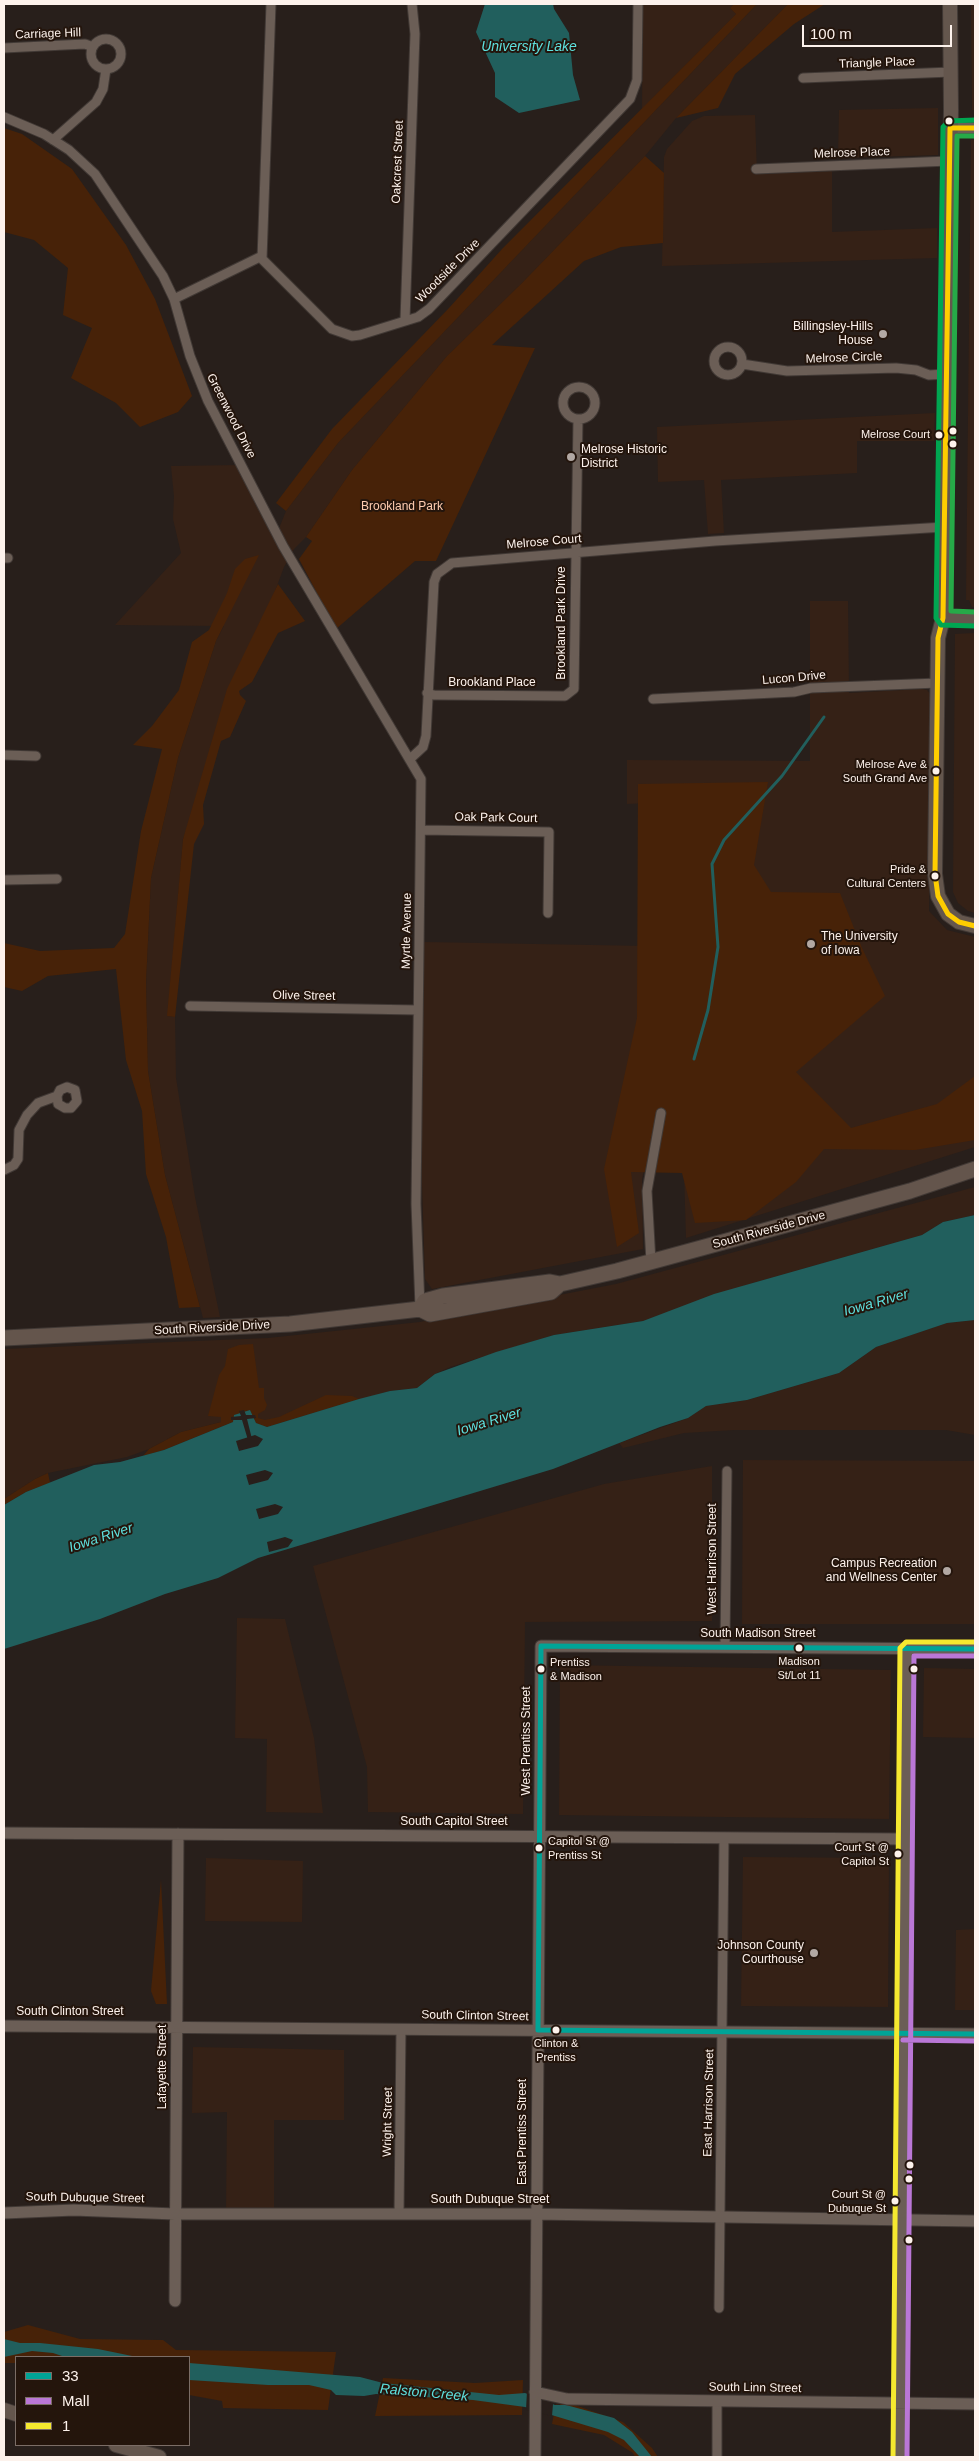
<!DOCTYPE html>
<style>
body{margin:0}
#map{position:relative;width:979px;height:2461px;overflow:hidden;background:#281f1b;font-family:Arial,sans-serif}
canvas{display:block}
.frame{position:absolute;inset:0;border:5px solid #fdf2ec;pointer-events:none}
.legend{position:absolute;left:15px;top:2356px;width:175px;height:90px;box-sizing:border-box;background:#24150c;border:1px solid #7b6d66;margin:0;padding:6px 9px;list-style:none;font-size:15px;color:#fdf2ec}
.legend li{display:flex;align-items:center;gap:10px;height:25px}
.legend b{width:25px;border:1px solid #7b6d66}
.scale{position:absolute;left:802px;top:25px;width:150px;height:22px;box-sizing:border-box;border:2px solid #fdf2ec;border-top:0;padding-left:6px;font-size:15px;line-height:18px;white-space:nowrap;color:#fdf2ec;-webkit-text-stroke:4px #24150c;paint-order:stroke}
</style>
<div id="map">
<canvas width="979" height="2461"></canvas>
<div class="frame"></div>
<ul class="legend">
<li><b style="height:6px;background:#00a497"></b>33</li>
<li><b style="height:6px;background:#ba77d6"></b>Mall</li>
<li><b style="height:6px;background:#f5e82f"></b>1</li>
</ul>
<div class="scale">100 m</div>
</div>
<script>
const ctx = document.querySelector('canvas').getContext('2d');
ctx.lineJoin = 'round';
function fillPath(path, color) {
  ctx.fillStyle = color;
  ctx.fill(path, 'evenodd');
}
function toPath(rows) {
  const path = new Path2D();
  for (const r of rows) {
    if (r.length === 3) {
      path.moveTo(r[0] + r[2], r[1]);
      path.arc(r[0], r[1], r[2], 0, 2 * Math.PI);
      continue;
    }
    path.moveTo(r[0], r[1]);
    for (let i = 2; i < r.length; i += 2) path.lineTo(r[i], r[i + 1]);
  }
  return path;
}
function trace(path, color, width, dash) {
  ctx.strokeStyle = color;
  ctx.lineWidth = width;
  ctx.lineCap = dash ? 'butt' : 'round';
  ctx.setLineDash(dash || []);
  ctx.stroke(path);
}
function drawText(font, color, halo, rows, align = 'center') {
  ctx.font = font + ' Arial,sans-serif';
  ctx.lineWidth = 4;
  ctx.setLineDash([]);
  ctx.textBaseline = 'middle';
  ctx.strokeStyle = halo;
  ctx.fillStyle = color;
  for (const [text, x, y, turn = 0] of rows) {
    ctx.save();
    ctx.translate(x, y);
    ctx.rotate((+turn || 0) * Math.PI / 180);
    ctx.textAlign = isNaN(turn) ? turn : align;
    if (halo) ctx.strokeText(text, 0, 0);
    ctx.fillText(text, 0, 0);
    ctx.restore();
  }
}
fillPath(toPath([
 [643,4,734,4,730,8,736,14,642,109],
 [757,4,788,4,676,118,645,156,522,283,447,356,352,470,306,537,294,549,284,567,183,839,168,1016,175,1017,176,1078,195,1197,220,1317,203,1318,165,1175,148,1071,146,984,151,878,178,758,216,641,224,626,115,625,181,553,173,519,174,496,171,466,242,465,280,537,280,526,286,511,338,443],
 [971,4,975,4,975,110,972,110],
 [938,108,938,155,838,158,839,110],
 [755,115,757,174,832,171,832,232,937,228,937,258,662,266,664,157,667,149,692,121,704,116],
 [971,140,975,140,975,607,972,607,969,600,966,600],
 [935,413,934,441,857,441,857,473,721,480,724,533,708,534,704,480,658,482,657,427],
 [810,601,848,601,849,693,922,689,927,690,931,695,929,911,947,930,975,937,975,1147,686,1238,684,1172,658,1109,642,1179,643,1249,432,1289,425,1279,421,1151,424,942,647,946,648,803,627,804,627,760,810,761],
 [975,633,975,913,968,911,958,903,953,892,955,634],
 [975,1187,975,1215,943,1222,922,1235,753,1283,643,1321,554,1335,450,1367,435,1374,417,1388,390,1391,267,1427,233,1422,222,1427,221,1422,181,1432,149,1449,127,1457,48,1473,35,1479,4,1499,4,1349,268,1338,420,1322,616,1284],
 [975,1320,975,1435,946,1430,734,1430,684,1433,623,1448,619,1443,688,1418,706,1406,747,1400,839,1373,876,1347,899,1339,947,1323],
 [743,1460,975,1461,975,1624,742,1624],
 [712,1466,712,1621,525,1622,523,1814,368,1812,367,1767,313,1566,604,1484],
 [237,1618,285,1619,314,1738,323,1813,266,1812,267,1739,235,1738],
 [560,1665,891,1670,889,1819,559,1815],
 [924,1668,975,1669,975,1738,923,1737],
 [743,1857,889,1858,888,2007,741,2006],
 [206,1858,303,1861,302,1922,205,1921],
 [975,1929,975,2010,955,2010,956,1930],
 [193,2047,344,2050,344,2120,274,2120,274,2208,226,2213,227,2112,192,2113]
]), '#352116');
fillPath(toPath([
 [734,4,757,4,338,443,286,511,276,503,332,429,449,308,502,249,736,14,730,8],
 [788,4,825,4,794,24,735,74,718,108,676,118],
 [4,128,22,134,72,169,126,245,155,299,192,396,178,412,140,427,116,403,71,378,92,328,63,315,68,268,34,240,4,232],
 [645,156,664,173,663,243,621,247,584,261,492,345,535,348,436,561,415,561,336,629,299,559,312,541,306,537,352,470,447,356,522,283],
 [259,555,216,641,178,758,151,878,146,983,148,1071,165,1175,200,1307,179,1308,166,1237,146,1174,142,1111,126,1060,116,969,48,976,22,991,4,987,4,943,40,951,114,948,125,934,141,831,162,749,133,745,152,726,179,690,192,642,209,630,227,593,235,569,245,559],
 [278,584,305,621,278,633,252,682,239,691,240,695,246,701,230,737,221,741,203,805,204,824,194,844,175,1017,167,1016,183,839,227,689],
 [768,782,754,865,771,892,840,893,862,948,885,996,796,1072,851,1128,937,1104,975,1076,975,1140,915,1150,824,1149,796,1182,746,1220,695,1223,682,1173,631,1172,639,1233,617,1247,604,1169,637,1018,638,784],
 [253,1344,259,1388,264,1388,264,1398,267,1405,265,1410,258,1414,258,1418,265,1420,279,1417,326,1395,352,1396,359,1399,267,1427,256,1423,250,1410,234,1415,233,1422,164,1450,143,1456,149,1449,181,1432,221,1422,221,1417,208,1416,219,1375,225,1366,228,1349,239,1345],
 [48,1473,50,1483,26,1492,4,1505,4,1499,35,1479],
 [161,1880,167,2004,156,2004,151,1991],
 [28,2325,80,2339,163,2340,176,2350,336,2352,328,2410,223,2408,222,2401,189,2395,189,2357,16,2357,16,2363,4,2363,4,2332],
 [383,2378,475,2383,523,2380,522,2415,375,2416],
 [556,2403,572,2404,623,2422,652,2448,658,2457,635,2457,633,2453,604,2435,552,2424]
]), '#472208');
fillPath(toPath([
 [485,4,553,4,554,9,569,33,573,75,580,100,519,113,495,97,495,73,476,32],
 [975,1215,975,1320,947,1323,876,1347,839,1373,747,1400,706,1406,688,1418,660,1427,553,1469,258,1558,218,1578,165,1594,100,1619,4,1649,4,1505,26,1492,94,1465,120,1462,164,1450,233,1422,234,1415,250,1410,256,1423,267,1427,359,1399,390,1391,417,1388,435,1374,496,1352,554,1335,643,1321,714,1294,922,1235,943,1222],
 [255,1435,263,1439,258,1446,239,1451,236,1441],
 [265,1470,273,1473,268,1480,249,1485,246,1475],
 [275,1504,283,1507,278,1514,259,1519,256,1509],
 [285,1537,293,1540,288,1547,269,1552,267,1542],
 [4,2339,20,2343,40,2343,98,2349,137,2357,65,2357,53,2353,32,2351,4,2357],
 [189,2363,360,2377,383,2383,499,2395,525,2393,555,2405,566,2405,614,2418,632,2432,652,2457,640,2457,624,2440,608,2432,525,2407,473,2400,376,2394,364,2396,336,2395,331,2390,309,2385,268,2385,189,2380]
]), '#215f5d');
fillPath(toPath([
 [244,1410,246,1415,255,1415,256,1418,247,1419,252,1439,248,1440,242,1420,231,1420,231,1417,241,1416,239,1411],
 [527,2391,560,2403,560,2405,553,2404,552,2416,526,2410]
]), '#281f1b');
trace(toPath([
 [694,1059,708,1010,718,947,712,864,724,840,782,776,824,717]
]), '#215f5d', 3);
const minor = toPath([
 [271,4,262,259,332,329,352,336,360,335,418,317,429,309,630,99,637,80,638,4],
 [106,54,15],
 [4,48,85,44,93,47],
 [803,78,951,72],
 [4,117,44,134,69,150,95,174,163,276,174,299,190,356,208,401,283,546,421,779,416,1204,420,1307],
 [53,140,96,102,103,89,106,69],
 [756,169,949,161],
 [174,299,262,256],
 [405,320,415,34,412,4],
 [728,361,14],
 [742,364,787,371,896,368,916,370,929,375,946,374],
 [579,403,16],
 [4,558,8,558],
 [427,693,434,695,565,696,574,689,578,419],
 [653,699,794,692,811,688,938,683],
 [4,755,36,756],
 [410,759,423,747,426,736,434,582,437,574,452,563,715,541,944,527],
 [421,830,549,832,548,913],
 [4,880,57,879],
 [190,1006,418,1010],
 [4,1170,14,1165,18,1159,19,1130,27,1115,38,1103,57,1096,60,1090,67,1087,75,1090,77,1101,71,1108,65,1108,58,1104,57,1096],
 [651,1262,647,1191,661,1113],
 [725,1647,727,1471],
 [399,2214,401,2029],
 [719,2308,724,1838],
 [717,2457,717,2401]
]);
const tertiary = toPath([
 [950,128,975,128],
 [4,1833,905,1839],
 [4,2026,975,2034],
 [4,2213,74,2210,175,2214,536,2214,975,2221],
 [175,2301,178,1834],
 [535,2392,567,2399,975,2404],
 [535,2457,541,1646,975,1649],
 [900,2457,907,1649]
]);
const secondary = toPath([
 [950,4,951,110,943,618,938,638,935,874,938,896,948,914,959,922,975,926],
 [943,618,975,619],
 [4,2410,16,2414],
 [116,2445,159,2457]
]);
const primary = toPath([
 [420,1309,425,1301,443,1296,550,1282,560,1284,617,1271,910,1191,975,1169],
 [4,1338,290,1324,420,1309,430,1314,551,1292,560,1284]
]);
trace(minor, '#413935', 11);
trace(tertiary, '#413935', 13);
trace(secondary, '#413935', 16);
trace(primary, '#413935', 17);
trace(minor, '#6b5e56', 9);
trace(tertiary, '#6b5e56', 11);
trace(secondary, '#64564d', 14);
trace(primary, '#64554c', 15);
trace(toPath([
 [975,1649,541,1646,538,2030,975,2034]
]), '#00a497', 5);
trace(toPath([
 [903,2040,975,2041],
 [907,2457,914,1656,975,1656]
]), '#ba77d6', 5);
trace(toPath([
 [893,2457,900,1648,906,1642,975,1642]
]), '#f5e82f', 5);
trace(toPath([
 [975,128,950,128,943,618,938,638,935,874,938,896,948,914,959,922,975,926]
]), '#ffcd00', 5);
trace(toPath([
 [975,626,941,625,936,618,943,127,949,121,975,120]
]), '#00a651', 5);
trace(toPath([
 [975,136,957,136,951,611,975,612]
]), '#26aa48', 5);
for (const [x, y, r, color] of [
 [949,121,4.5,"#fdf2ec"],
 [883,334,5,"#b2a8a3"],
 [953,431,4.5,"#fdf2ec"],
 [939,435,4.5,"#fdf2ec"],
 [953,444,4.5,"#fdf2ec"],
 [571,457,5,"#b2a8a3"],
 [936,771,4.5,"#fdf2ec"],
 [935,876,4.5,"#fdf2ec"],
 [811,944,5,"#b2a8a3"],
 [947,1571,5,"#b2a8a3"],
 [799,1648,4.5,"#fdf2ec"],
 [541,1669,4.5,"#fdf2ec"],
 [914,1669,4.5,"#fdf2ec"],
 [539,1848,4.5,"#fdf2ec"],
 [898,1854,4.5,"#fdf2ec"],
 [814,1953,5,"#b2a8a3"],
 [556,2030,4.5,"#fdf2ec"],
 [910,2165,4.5,"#fdf2ec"],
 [909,2179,4.5,"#fdf2ec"],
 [895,2201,4.5,"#fdf2ec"],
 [909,2240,4.5,"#fdf2ec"]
]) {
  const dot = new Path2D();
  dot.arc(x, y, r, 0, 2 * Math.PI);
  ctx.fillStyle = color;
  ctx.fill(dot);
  trace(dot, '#24150c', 2);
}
drawText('11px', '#fdf2ec', '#24150c', [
 ["Melrose Court",930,435],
 ["Melrose Ave &",927,765],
 ["South Grand Ave",927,779],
 ["Pride &",926,870],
 ["Cultural Centers",926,884],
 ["Madison",799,1662,"center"],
 ["St/Lot 11",799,1676,"center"],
 ["Prentiss",550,1663,"left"],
 ["& Madison",550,1677,"left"],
 ["Capitol St @",548,1842,"left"],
 ["Prentiss St",548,1856,"left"],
 ["Court St @",889,1848],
 ["Capitol St",889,1862],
 ["Clinton &",556,2044,"center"],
 ["Prentiss",556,2058,"center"],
 ["Court St @",886,2195],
 ["Dubuque St",886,2209]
], 'right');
drawText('12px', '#fdf2ec', '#24150c', [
 ["Carriage Hill",48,34,-2],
 ["Triangle Place",877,63,-2],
 ["Melrose Place",852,153,-2],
 ["Oakcrest Street",398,162,-88],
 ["Woodside Drive",448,271,-45],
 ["Melrose Circle",844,358,-2],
 ["Greenwood Drive",231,416,63],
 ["Melrose Court",544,542,-5],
 ["Brookland Park Drive",562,623,-90],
 ["Lucon Drive",794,678,-5],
 ["Brookland Place",492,683],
 ["Oak Park Court",496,818,1],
 ["Myrtle Avenue",407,931,-89],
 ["Olive Street",304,996,1],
 ["South Riverside Drive",769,1230,-15],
 ["South Riverside Drive",212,1328,-3],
 ["West Harrison Street",713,1559,-90],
 ["South Madison Street",758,1634],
 ["West Prentiss Street",527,1741,-90],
 ["South Capitol Street",454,1822],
 ["South Clinton Street",70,2012],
 ["South Clinton Street",475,2016,1],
 ["Lafayette Street",163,2067,-90],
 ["East Harrison Street",709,2103,-89],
 ["Wright Street",388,2122,-89],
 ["East Prentiss Street",523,2132,-90],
 ["South Dubuque Street",85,2198,1],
 ["South Dubuque Street",490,2200],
 ["South Linn Street",755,2388,1]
]);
drawText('12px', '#fdf2ec', '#24150c', [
 ["Billingsley-Hills",873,327],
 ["House",873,341],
 ["Melrose Historic",581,450,"left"],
 ["District",581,464,"left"],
 ["The University",821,937,"left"],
 ["of Iowa",821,951,"left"],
 ["Campus Recreation",937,1564],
 ["and Wellness Center",937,1578],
 ["Johnson County",804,1946],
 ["Courthouse",804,1960]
], 'right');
drawText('12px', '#feccb0', '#24150c', [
 ["Brookland Park",402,507]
]);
drawText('italic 14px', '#5ee0de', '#24150c', [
 ["University Lake",529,47],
 ["Iowa River",876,1303,-16],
 ["Iowa River",489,1422,-17],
 ["Iowa River",101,1538,-18],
 ["Ralston Creek",424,2393,5]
]);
</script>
